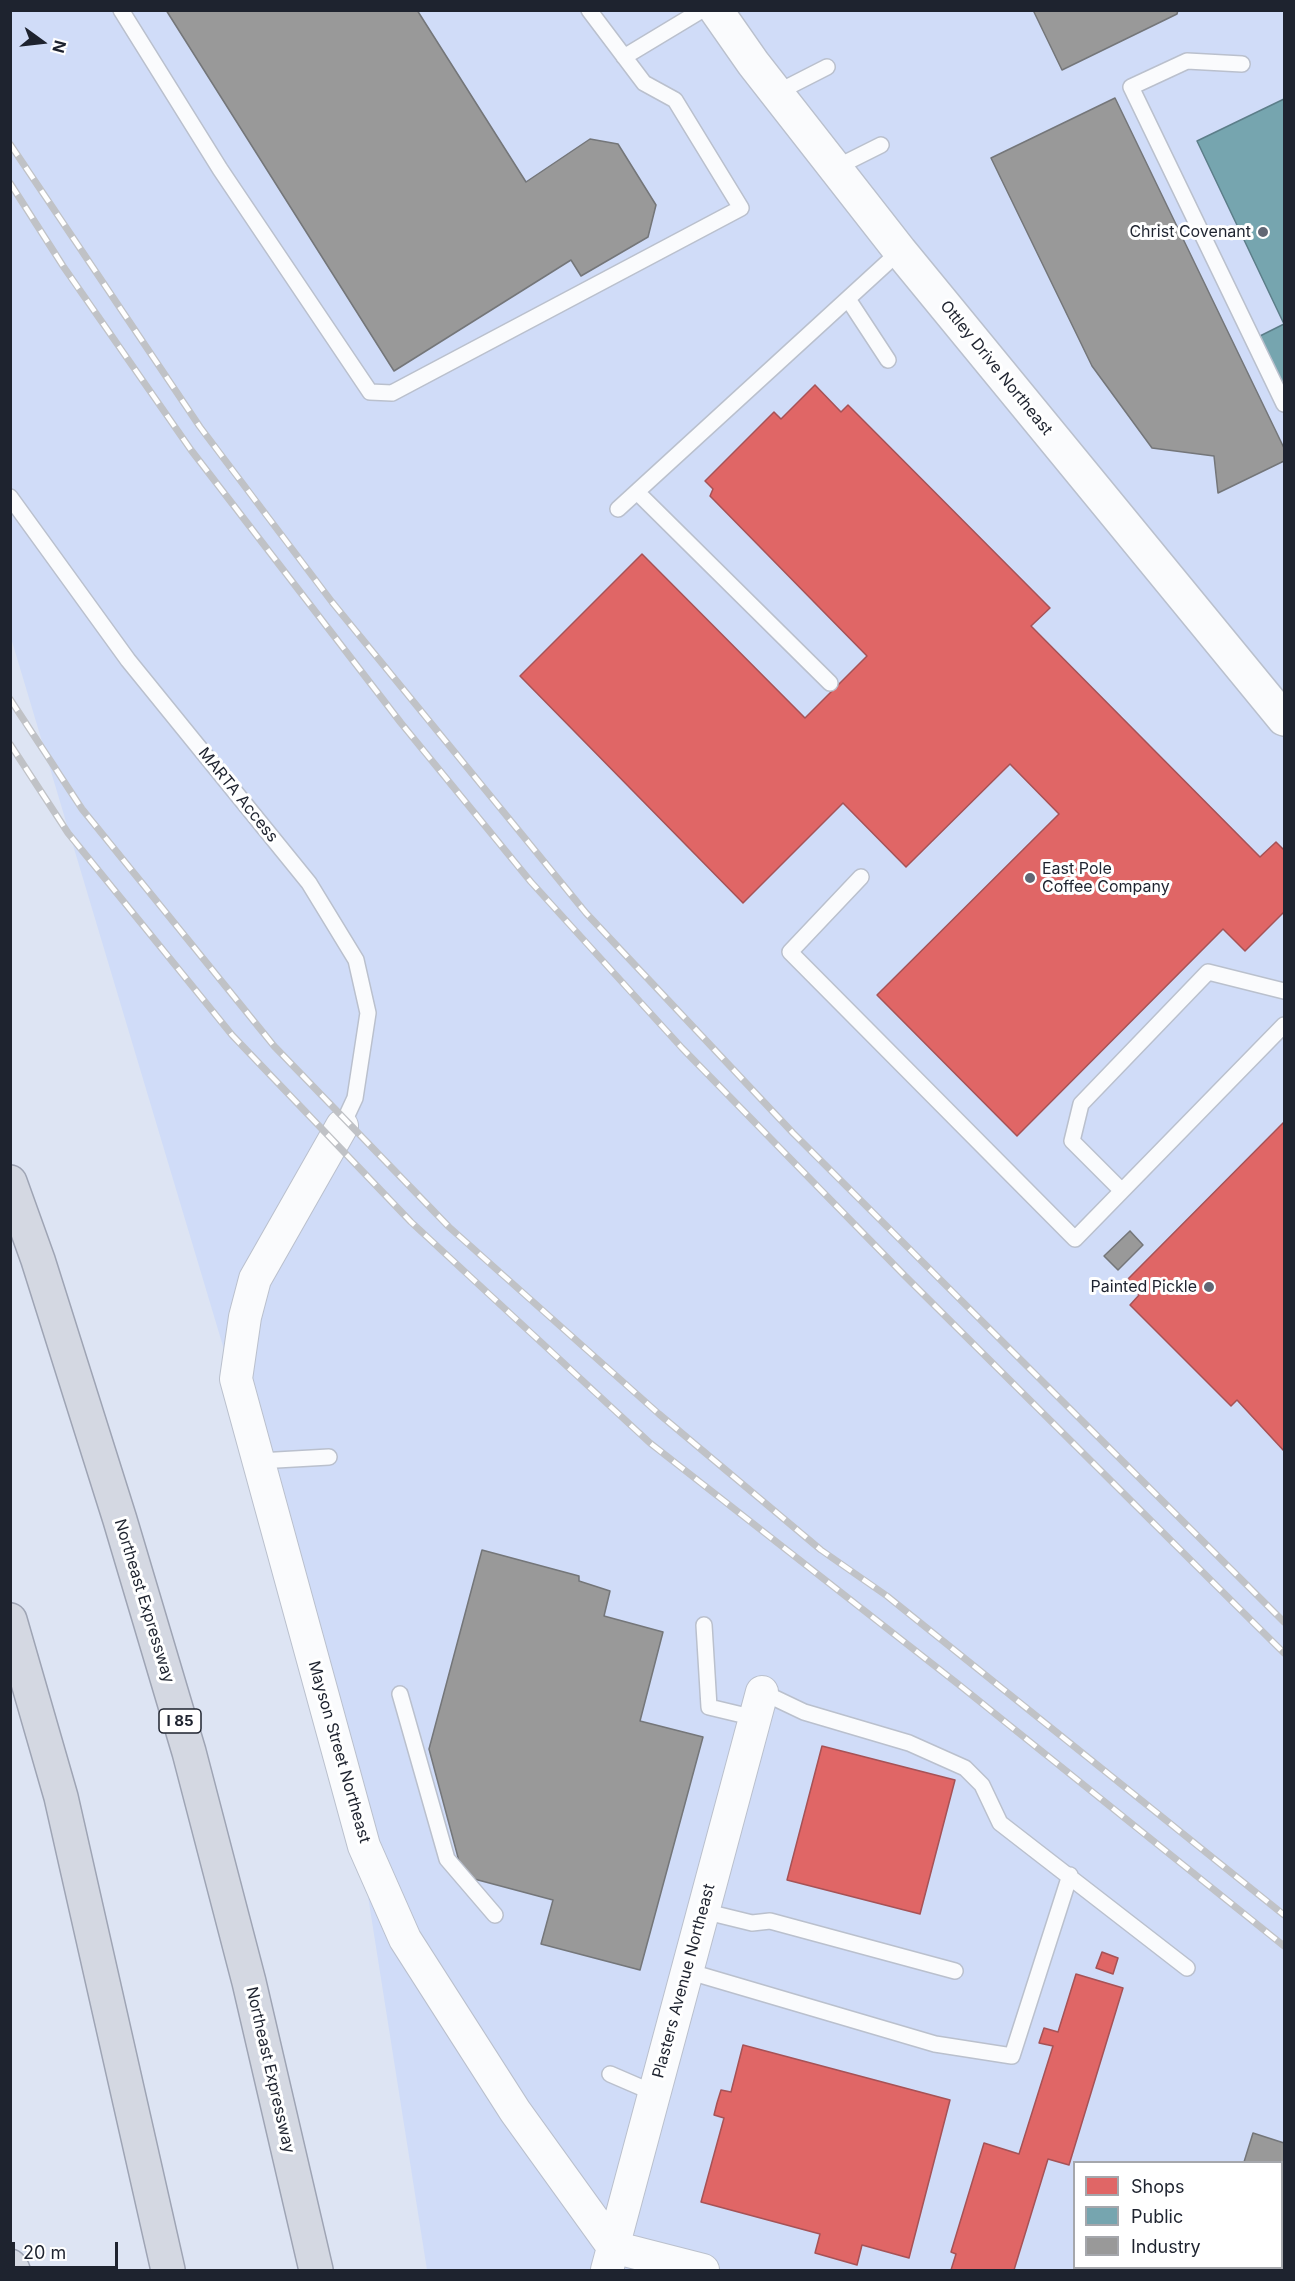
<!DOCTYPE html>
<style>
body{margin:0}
#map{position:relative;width:1295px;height:2281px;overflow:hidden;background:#dde4f3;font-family:Inter,sans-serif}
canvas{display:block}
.frame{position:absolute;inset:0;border:12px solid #1e232f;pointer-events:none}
.legend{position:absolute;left:1073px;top:2161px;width:210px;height:108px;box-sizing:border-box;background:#fff;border:2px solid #a5a7ac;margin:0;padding:8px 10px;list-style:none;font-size:18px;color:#1e232f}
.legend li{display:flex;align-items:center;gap:12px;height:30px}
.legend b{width:30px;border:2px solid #a5a7ac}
.north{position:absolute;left:12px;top:12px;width:60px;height:60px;-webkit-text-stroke:4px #fff;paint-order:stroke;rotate:105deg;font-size:16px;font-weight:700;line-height:24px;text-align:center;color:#1e232f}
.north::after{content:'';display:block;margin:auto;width:21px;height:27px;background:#1e232f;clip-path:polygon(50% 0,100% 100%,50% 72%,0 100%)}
.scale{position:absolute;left:12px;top:2242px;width:106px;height:27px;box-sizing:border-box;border:3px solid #1e232f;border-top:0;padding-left:8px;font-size:18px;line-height:21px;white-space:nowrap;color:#1e232f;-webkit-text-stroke:4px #fff;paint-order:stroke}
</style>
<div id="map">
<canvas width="1295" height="2281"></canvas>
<div class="frame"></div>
<ul class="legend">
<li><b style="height:16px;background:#e06666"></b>Shops</li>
<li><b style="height:16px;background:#76a5af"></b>Public</li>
<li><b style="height:16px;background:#999"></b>Industry</li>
</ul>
<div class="north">N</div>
<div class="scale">20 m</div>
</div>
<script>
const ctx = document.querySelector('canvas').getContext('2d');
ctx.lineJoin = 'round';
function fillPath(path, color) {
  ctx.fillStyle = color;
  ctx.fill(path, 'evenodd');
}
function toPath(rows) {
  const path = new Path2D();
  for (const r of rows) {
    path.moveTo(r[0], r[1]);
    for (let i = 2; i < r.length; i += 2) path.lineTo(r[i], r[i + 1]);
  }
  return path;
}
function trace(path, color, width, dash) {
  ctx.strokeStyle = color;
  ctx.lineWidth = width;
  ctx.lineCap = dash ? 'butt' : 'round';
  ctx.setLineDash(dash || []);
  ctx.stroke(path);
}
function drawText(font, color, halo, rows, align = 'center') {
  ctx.font = font + ' Inter,sans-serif';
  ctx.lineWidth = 6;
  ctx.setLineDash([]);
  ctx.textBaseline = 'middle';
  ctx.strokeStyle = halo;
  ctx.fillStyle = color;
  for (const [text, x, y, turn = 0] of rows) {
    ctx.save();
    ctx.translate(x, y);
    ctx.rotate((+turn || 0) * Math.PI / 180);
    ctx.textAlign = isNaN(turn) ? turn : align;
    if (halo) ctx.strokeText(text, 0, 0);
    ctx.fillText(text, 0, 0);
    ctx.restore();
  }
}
fillPath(toPath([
 [10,11,1284,11,1284,2270,427,2270,346,1757,11,638],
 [1074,2162,1282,2162,1282,2268,1074,2268]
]), '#d0dcf8');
const shops = toPath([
 [815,385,841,412,848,405,1050,608,1031,626,1260,857,1276,842,1284,850,1284,912,1245,951,1223,929,1017,1136,877,995,1059,814,1010,764,906,867,843,803,743,903,520,676,642,554,805,718,867,656,710,496,713,489,705,481,774,412,781,419,815,385],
 [1284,1122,1284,1451,1237,1400,1231,1406,1130,1305,1139,1295,1128,1279,1284,1122],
 [822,1746,955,1780,920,1914,787,1880,822,1746],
 [1102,1952,1118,1958,1113,1974,1096,1968,1102,1952],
 [1076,1974,1123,1988,1069,2165,1048,2159,1014,2270,951,2270,956,2254,951,2252,984,2143,1019,2154,1053,2046,1039,2043,1044,2028,1058,2032,1076,1974],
 [743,2045,950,2100,909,2258,862,2245,857,2265,815,2253,820,2234,701,2202,724,2118,714,2115,717,2103,721,2090,731,2092,743,2045]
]);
fillPath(shops, '#e06666');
trace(shops, '#a65256', 1.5);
const public = toPath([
 [1284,99,1284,324,1197,141,1284,99],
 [1284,324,1284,385,1281,386,1258,337,1284,324]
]);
fillPath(public, '#76a5af');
trace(public, '#5c7e89', 1.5);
const industry = toPath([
 [166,10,417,10,526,182,590,139,618,144,656,205,648,237,581,276,571,260,394,371,166,10],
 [1033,10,1178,10,1177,14,1062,70,1033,10],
 [1115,98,1284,448,1284,461,1218,493,1214,456,1152,448,1092,366,991,158,1115,98],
 [1130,1231,1143,1245,1118,1270,1104,1256,1130,1231],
 [482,1550,579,1576,579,1581,610,1591,604,1616,663,1632,640,1721,703,1737,640,1970,541,1944,553,1900,463,1876,429,1749,482,1550],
 [1253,2133,1284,2143,1284,2270,1242,2270,1233,2268,1282,2268,1282,2162,1244,2162,1253,2133]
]);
fillPath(industry, '#999');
trace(industry, '#747679', 1.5);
const lane = toPath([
 [121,10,220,169,370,392,392,393,741,208,675,100,644,83,589,10],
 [624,57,702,10],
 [1242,64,1187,61,1131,87,1284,404],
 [776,93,827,67],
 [835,168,881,145],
 [848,299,888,360],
 [637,492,830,683],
 [10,497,128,660,309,883,356,960,368,1013,355,1098,342,1126],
 [618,509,900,251],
 [861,877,790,952,1075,1239,1284,1025],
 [1122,1191,1072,1141,1081,1104,1208,972,1284,991],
 [259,1461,329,1457],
 [704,1625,709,1707,755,1718],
 [762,1692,804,1712,909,1743,965,1768,982,1785,1000,1823,1187,1968],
 [400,1694,447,1859,495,1915],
 [703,1911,752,1923,770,1921,955,1971],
 [687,1971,935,2044,1012,2056,1070,1875],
 [610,2074,654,2093]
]);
const street = toPath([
 [342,1126,255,1279,245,1317,236,1379,364,1846,405,1939,515,2111,613,2247,703,2270],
 [607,2270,762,1692]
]);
const secondary = toPath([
 [716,10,753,63,900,251,1284,719]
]);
const highway = toPath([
 [10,1182,38,1260,120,1520,189,1752,249,1982,316,2270],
 [10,1620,61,1797,168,2270],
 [10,2266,13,2270]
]);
trace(lane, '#bac0cd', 18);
trace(street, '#bac0cd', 34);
trace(secondary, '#bac0cd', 36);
trace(highway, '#9ea4b4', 36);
trace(lane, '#fafbfd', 15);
trace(street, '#fafbfd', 32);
trace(secondary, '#fafbfd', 33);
trace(highway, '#d4d8e2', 33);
const rail = toPath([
 [10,144,200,427,332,602,586,913,793,1133,1284,1622],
 [10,183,63,266,191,450,401,723,531,882,682,1048,905,1276,1284,1653],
 [10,699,82,809,274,1046,449,1227,659,1414,821,1550,887,1596,1284,1915],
 [10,744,68,833,232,1035,411,1222,650,1443,958,1684,1284,1946]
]);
trace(rail, '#c0c2c6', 7);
trace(rail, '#fff', 4.5, [14]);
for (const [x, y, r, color] of [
 [1263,232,6,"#616774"],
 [1030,878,6,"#616774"],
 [1209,1287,6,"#616774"]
]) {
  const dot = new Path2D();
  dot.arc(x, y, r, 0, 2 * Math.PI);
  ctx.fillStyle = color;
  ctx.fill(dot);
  trace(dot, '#fff', 2);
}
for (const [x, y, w] of [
 [180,1721,42]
]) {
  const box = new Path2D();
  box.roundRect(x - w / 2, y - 12, w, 24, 4.5);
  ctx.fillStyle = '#fff';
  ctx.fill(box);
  trace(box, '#1e232f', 1.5);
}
drawText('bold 15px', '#1e232f', null, [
 ["I 85",180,1721]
]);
drawText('16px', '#1e232f', '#fff', [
 ["Christ Covenant",1251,232],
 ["East Pole",1042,869,"left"],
 ["Coffee Company",1042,887,"left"],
 ["Painted Pickle",1197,1287]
], 'right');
drawText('16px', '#1e232f', '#fff', [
 ["Ottley Drive Northeast",996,368,51],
 ["MARTA Access",238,795,51],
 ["Northeast Expressway",144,1601,73],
 ["Mayson Street Northeast",339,1752,74],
 ["Plasters Avenue Northeast",684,1981,-75],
 ["Northeast Expressway",270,2070,77]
]);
</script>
